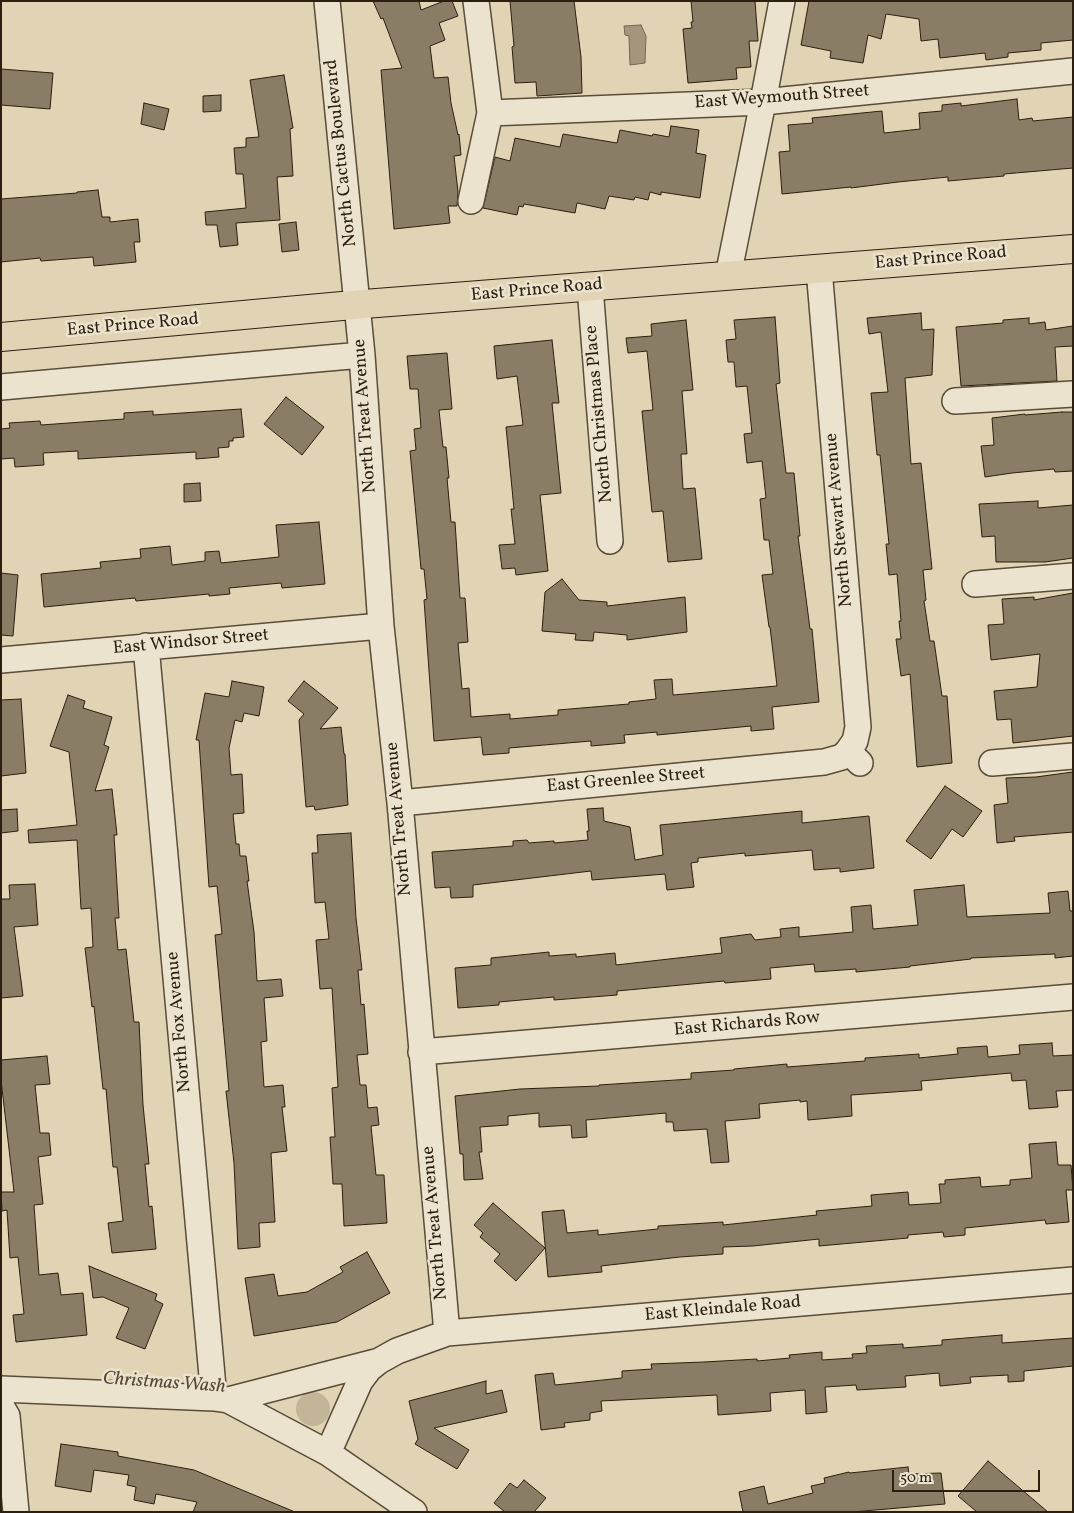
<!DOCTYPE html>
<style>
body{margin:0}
#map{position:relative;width:1074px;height:1513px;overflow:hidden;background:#e1d4b4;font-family:Vollkorn,serif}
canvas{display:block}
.frame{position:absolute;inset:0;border:2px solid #2c1f10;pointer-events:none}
.scale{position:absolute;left:892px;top:1470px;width:148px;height:22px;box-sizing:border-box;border:2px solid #2c1f10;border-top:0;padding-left:6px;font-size:15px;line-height:18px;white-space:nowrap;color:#2c1f10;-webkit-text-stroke:4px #ece3ce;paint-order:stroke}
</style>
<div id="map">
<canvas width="1074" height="1513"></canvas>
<div class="frame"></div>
<div class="scale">50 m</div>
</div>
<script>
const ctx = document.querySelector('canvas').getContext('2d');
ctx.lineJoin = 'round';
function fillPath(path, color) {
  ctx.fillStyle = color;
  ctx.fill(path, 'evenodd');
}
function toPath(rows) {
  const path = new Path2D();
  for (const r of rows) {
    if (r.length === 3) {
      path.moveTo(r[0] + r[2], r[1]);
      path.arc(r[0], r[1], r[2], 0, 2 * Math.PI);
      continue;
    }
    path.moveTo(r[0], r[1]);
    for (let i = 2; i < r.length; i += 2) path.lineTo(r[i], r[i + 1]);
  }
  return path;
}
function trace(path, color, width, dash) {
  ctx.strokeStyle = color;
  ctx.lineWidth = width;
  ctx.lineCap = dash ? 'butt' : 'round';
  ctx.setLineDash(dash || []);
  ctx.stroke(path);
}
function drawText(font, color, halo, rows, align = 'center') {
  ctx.font = font + ' Vollkorn,serif';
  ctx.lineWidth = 5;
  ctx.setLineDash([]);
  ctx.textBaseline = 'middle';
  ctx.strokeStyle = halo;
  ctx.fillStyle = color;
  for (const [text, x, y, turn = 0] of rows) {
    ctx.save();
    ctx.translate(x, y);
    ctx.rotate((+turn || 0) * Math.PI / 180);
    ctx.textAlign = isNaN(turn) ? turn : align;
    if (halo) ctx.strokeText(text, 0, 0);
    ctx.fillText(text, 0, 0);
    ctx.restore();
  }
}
fillPath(toPath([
 [313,1409,17]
]), '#c2b598');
const water = toPath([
 [641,25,646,36,645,63,630,65,629,36,625,35,624,26,641,25]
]);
fillPath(water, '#a3967c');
trace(water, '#736651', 1);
const building = toPath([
 [373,1,419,1,421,10,444,1,452,1,458,16,439,23,445,40,430,46,434,78,448,77,451,103,458,135,459,134,461,155,454,156,458,192,457,206,448,206,450,223,394,229,381,70,402,68,383,18,381,19,373,1],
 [510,1,574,1,581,57,582,93,537,96,536,82,515,83,512,47,514,46,510,1],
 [691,1,755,1,758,41,749,41,751,67,736,68,737,79,688,83,683,29,692,28,691,22,693,22,691,1],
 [809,1,1073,1,1073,40,1041,43,1041,50,1008,53,1008,57,986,60,985,53,940,58,938,39,921,41,919,19,886,14,881,39,868,35,863,63,830,58,831,51,801,45,809,1],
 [1,69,53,73,50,109,1,105,1,69],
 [284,75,293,128,290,129,293,176,277,177,280,220,236,223,238,245,220,247,217,225,206,225,205,212,246,208,243,174,236,174,234,148,246,147,246,138,259,137,250,80,284,75],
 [221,95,221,111,203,112,203,96,221,95],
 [1017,99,1019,120,1032,118,1033,121,1073,117,1073,168,1004,174,1004,176,948,181,948,177,898,182,851,188,851,187,782,194,779,152,790,151,788,125,813,123,812,118,882,111,884,133,920,129,919,113,942,111,942,105,961,103,961,106,1017,99],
 [144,103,169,109,164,130,141,124,144,103],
 [671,126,699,130,696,153,706,155,700,198,661,192,661,195,650,192,648,200,635,197,634,200,609,196,605,209,577,203,575,213,524,204,523,207,519,206,517,215,483,208,495,157,510,161,515,138,560,147,563,134,617,143,620,130,652,136,653,134,669,137,671,126],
 [98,190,102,217,110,217,110,222,138,219,140,242,134,242,136,262,94,266,93,257,41,261,40,258,1,262,1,199,77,193,77,192,98,190],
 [296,222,299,250,282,252,279,224,296,222],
 [921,313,922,330,934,329,932,375,905,378,911,464,921,463,932,569,923,570,926,600,924,601,930,641,934,641,942,696,947,696,952,763,917,767,910,674,901,676,896,639,901,639,899,621,901,621,897,574,889,575,886,544,889,544,880,455,877,455,871,393,888,392,881,332,869,334,867,318,921,313],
 [775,317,780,383,776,384,786,473,794,473,800,536,798,536,810,629,812,629,819,702,772,707,774,729,751,731,751,726,657,735,657,732,624,735,625,743,591,746,591,741,509,748,509,753,483,755,481,737,434,741,424,600,427,599,424,569,421,569,410,451,416,450,414,429,421,428,418,389,410,389,407,356,447,353,452,409,439,410,443,447,446,447,449,478,447,478,451,522,455,522,460,598,465,598,468,642,458,643,462,689,469,688,471,717,510,714,510,719,558,715,558,710,629,704,629,702,656,699,654,680,672,679,673,695,777,686,770,627,769,627,762,575,773,574,769,540,764,540,760,499,766,498,762,461,747,463,744,434,752,433,747,386,736,387,734,362,728,362,726,340,736,339,734,320,775,317],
 [1029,318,1029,324,1045,322,1046,330,1073,326,1073,346,1055,347,1057,381,961,386,956,327,1003,323,1003,320,1029,318],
 [686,320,693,390,682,391,687,454,681,454,683,489,695,488,702,559,668,562,663,511,652,512,648,473,642,411,653,410,647,351,628,353,626,338,652,336,651,324,686,320],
 [552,340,559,403,552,403,561,493,540,495,548,571,516,575,515,568,502,569,499,545,515,544,511,509,514,509,506,427,523,425,517,376,497,379,494,346,552,340],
 [286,397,324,427,302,455,264,424,286,397],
 [241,409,244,437,233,438,233,441,229,441,229,447,218,448,219,457,196,459,196,452,78,459,78,451,43,453,44,465,15,467,14,458,1,459,1,429,10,428,9,423,40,421,41,425,124,419,124,413,153,411,153,415,241,409],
 [1062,412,1073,412,1073,471,1055,472,1054,469,1012,473,985,477,981,446,994,445,992,418,1025,414,1025,415,1062,412],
 [200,483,201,501,184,502,184,484,200,483],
 [1038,501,1038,508,1073,505,1073,558,1045,562,996,562,995,536,982,537,979,504,1038,501],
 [319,522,325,584,282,588,281,583,229,588,230,594,209,596,209,594,136,601,135,598,44,607,41,574,101,568,100,562,141,558,140,549,170,546,172,565,205,561,205,552,219,551,221,563,279,557,276,525,319,522],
 [1,573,18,575,13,636,1,635,1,573],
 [562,579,579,600,607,602,607,606,685,597,687,632,627,640,627,635,594,632,593,641,575,640,576,634,542,631,545,592,562,579],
 [1073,593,1073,736,1013,743,1011,719,997,720,994,691,1037,687,1040,654,991,660,988,625,1004,624,1002,599,1034,597,1034,600,1073,593],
 [232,681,264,687,259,716,244,713,242,722,235,720,229,748,231,775,242,774,244,813,233,814,236,844,239,844,240,856,246,856,249,881,247,881,254,932,257,981,281,979,283,996,264,998,267,1041,261,1042,264,1087,283,1085,285,1107,282,1107,287,1151,271,1153,275,1222,259,1223,260,1247,238,1249,234,1163,226,1091,229,1091,215,935,222,934,217,886,209,887,199,740,196,740,205,693,229,697,232,681],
 [304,681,338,708,320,729,341,727,344,754,345,754,348,805,315,810,314,806,306,807,299,720,304,714,288,701,304,681],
 [68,695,85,701,83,708,112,717,104,745,109,747,95,791,112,789,117,835,114,835,119,918,115,918,118,950,126,949,134,1022,139,1022,143,1105,149,1164,145,1164,149,1207,152,1206,156,1249,112,1253,108,1223,123,1221,117,1167,113,1167,106,1089,103,1089,94,1006,92,1007,85,948,93,947,91,908,81,909,77,840,29,843,28,830,77,825,69,752,50,746,68,695],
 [21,699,26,773,1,776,1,700,21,699],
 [1073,772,1073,832,1014,837,1015,841,997,843,994,805,1008,803,1006,778,1036,777,1073,772],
 [945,786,982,811,963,837,952,829,931,859,906,841,945,786],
 [603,808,604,821,630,827,635,860,663,855,660,825,802,811,802,823,869,816,874,868,840,872,840,868,814,870,812,850,745,856,745,853,698,858,698,862,691,863,694,887,667,890,665,874,592,880,591,871,473,885,473,897,451,898,450,887,435,888,432,852,513,846,513,841,527,840,529,843,554,841,554,843,588,840,587,831,589,831,587,809,603,808],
 [17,809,18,831,1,833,1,810,17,809],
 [351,833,356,918,362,970,358,970,361,1005,364,1004,368,1054,357,1055,360,1085,366,1085,368,1108,377,1107,379,1125,371,1126,376,1175,384,1175,387,1223,344,1226,342,1184,333,1184,330,1137,335,1137,332,1088,338,1087,332,988,320,989,316,940,329,939,325,902,315,903,312,853,318,853,317,835,351,833],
 [35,884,38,925,14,927,23,996,1,998,1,899,10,899,9,885,35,884],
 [964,885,967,917,1050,913,1048,893,1068,891,1070,911,1073,911,1073,956,1055,958,1055,954,971,958,971,959,910,966,910,967,856,972,856,969,815,972,814,964,770,968,771,979,725,983,724,981,617,991,617,995,554,1000,554,997,499,1002,499,1005,458,1008,455,968,491,965,491,958,549,952,549,956,576,954,576,957,615,953,616,965,722,953,720,938,751,934,755,940,781,937,780,929,799,927,799,937,853,932,851,907,871,905,873,929,918,925,914,890,964,885],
 [1052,1043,1053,1056,1073,1055,1073,1090,1056,1091,1058,1107,1029,1109,1026,1080,1012,1081,1011,1073,921,1081,922,1090,851,1095,852,1116,808,1120,807,1101,800,1102,800,1100,759,1104,760,1118,725,1121,729,1162,711,1163,707,1129,674,1131,673,1122,666,1122,666,1113,586,1120,587,1137,572,1138,571,1125,539,1127,539,1113,508,1116,508,1125,480,1127,482,1152,479,1152,483,1179,464,1180,463,1154,460,1154,455,1096,520,1089,599,1086,599,1085,691,1079,691,1073,734,1070,734,1069,787,1064,787,1067,865,1061,865,1058,919,1054,919,1058,958,1054,957,1048,987,1046,988,1057,1020,1054,1019,1045,1052,1043],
 [47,1056,50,1084,35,1085,40,1133,49,1133,51,1155,38,1157,43,1204,34,1205,39,1275,58,1273,61,1295,83,1293,87,1335,16,1342,13,1315,24,1314,18,1257,10,1258,7,1210,2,1211,1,1192,14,1192,1,1080,1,1060,47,1056],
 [1056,1142,1058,1165,1071,1165,1073,1190,1066,1190,1069,1222,1046,1224,1045,1220,965,1228,965,1235,944,1237,943,1232,908,1235,908,1238,819,1246,819,1239,753,1246,723,1247,723,1254,680,1257,601,1266,602,1272,548,1277,542,1212,564,1210,567,1233,598,1230,598,1235,658,1229,658,1226,723,1222,723,1225,817,1215,816,1211,872,1206,871,1195,908,1192,909,1205,941,1203,939,1184,945,1184,945,1180,980,1177,981,1187,1010,1185,1010,1180,1032,1178,1029,1144,1056,1142],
 [493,1203,545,1248,516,1281,494,1261,500,1254,480,1237,483,1233,474,1225,493,1203],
 [367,1252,390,1293,337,1322,254,1336,245,1278,274,1274,278,1296,307,1292,343,1272,340,1267,367,1252],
 [89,1266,157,1294,155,1300,163,1304,145,1349,116,1338,129,1308,103,1297,93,1298,89,1266],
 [1002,1335,1002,1343,1073,1338,1073,1366,1024,1371,1024,1381,1008,1382,1008,1375,970,1377,971,1383,940,1386,939,1373,905,1376,906,1387,857,1390,856,1385,825,1387,827,1412,806,1414,805,1390,770,1393,771,1411,718,1415,717,1395,601,1401,602,1411,590,1413,590,1420,564,1423,565,1427,541,1430,535,1375,553,1373,555,1385,622,1378,622,1371,652,1369,651,1364,704,1362,757,1359,757,1361,790,1358,789,1355,822,1352,822,1360,853,1358,852,1354,867,1353,866,1346,903,1344,903,1348,942,1345,942,1340,1002,1335],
 [486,1381,486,1394,502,1390,507,1412,434,1428,469,1450,457,1469,415,1444,418,1439,409,1401,486,1381],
 [61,1444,118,1452,118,1456,194,1470,295,1512,193,1512,197,1502,156,1494,154,1504,134,1500,136,1487,127,1485,129,1475,94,1470,91,1492,55,1486,61,1444],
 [988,1461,1048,1512,977,1512,958,1496,988,1461],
 [908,1467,909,1474,941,1473,945,1504,852,1512,743,1512,739,1492,764,1486,768,1504,813,1493,811,1486,825,1483,824,1478,849,1472,850,1473,908,1467],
 [524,1480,546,1498,534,1512,505,1512,494,1503,510,1483,517,1488,524,1480]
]);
fillPath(building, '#8a7d65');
trace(building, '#2c1f10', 1);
const minor = toPath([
 [327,1,362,355,381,626,400,803,447,1333],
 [476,1,490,113,763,102,1073,71],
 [471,201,490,113],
 [819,269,858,727,855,741,848,751,860,763],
 [728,276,763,102,782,1],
 [590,287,610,541],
 [1,387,362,355],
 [955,401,1073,394],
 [975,584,1073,576],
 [146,646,214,1398],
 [1,660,381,626],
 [992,763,1073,756],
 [400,803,824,762,842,757,848,751],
 [421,1052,1073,997],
 [1,1389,214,1398,228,1400,379,1361],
 [228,1400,328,1453,414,1512],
 [1,1406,7,1416,16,1512],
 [328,1453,360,1381,369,1369,379,1361,397,1351,447,1333,1073,1280]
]);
const major = toPath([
 [1,337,364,304,1073,249]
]);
trace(minor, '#594c39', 28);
trace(major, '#2c1f10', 30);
trace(minor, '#ece3ce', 25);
trace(major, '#e1d4b4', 28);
drawText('18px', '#2c1f10', '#ece3ce', [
 ["East Weymouth Street",782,98,-4],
 ["North Cactus Boulevard",342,153,-96],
 ["East Prince Road",941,259,-5],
 ["East Prince Road",537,291,-5],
 ["East Prince Road",133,326,-5],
 ["North Christmas Place",600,414,-95],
 ["North Treat Avenue",366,416,-94],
 ["North Stewart Avenue",840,520,-95],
 ["East Windsor Street",191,643,-5],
 ["East Greenlee Street",626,781,-5],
 ["North Treat Avenue",400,819,-95],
 ["North Fox Avenue",180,1022,-95],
 ["East Richards Row",747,1025,-5],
 ["North Treat Avenue",436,1223,-95],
 ["East Kleindale Road",723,1310,-5]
]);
drawText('italic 19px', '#564936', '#ece3ce', [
 ["Christmas Wash",164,1384,4]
]);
</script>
